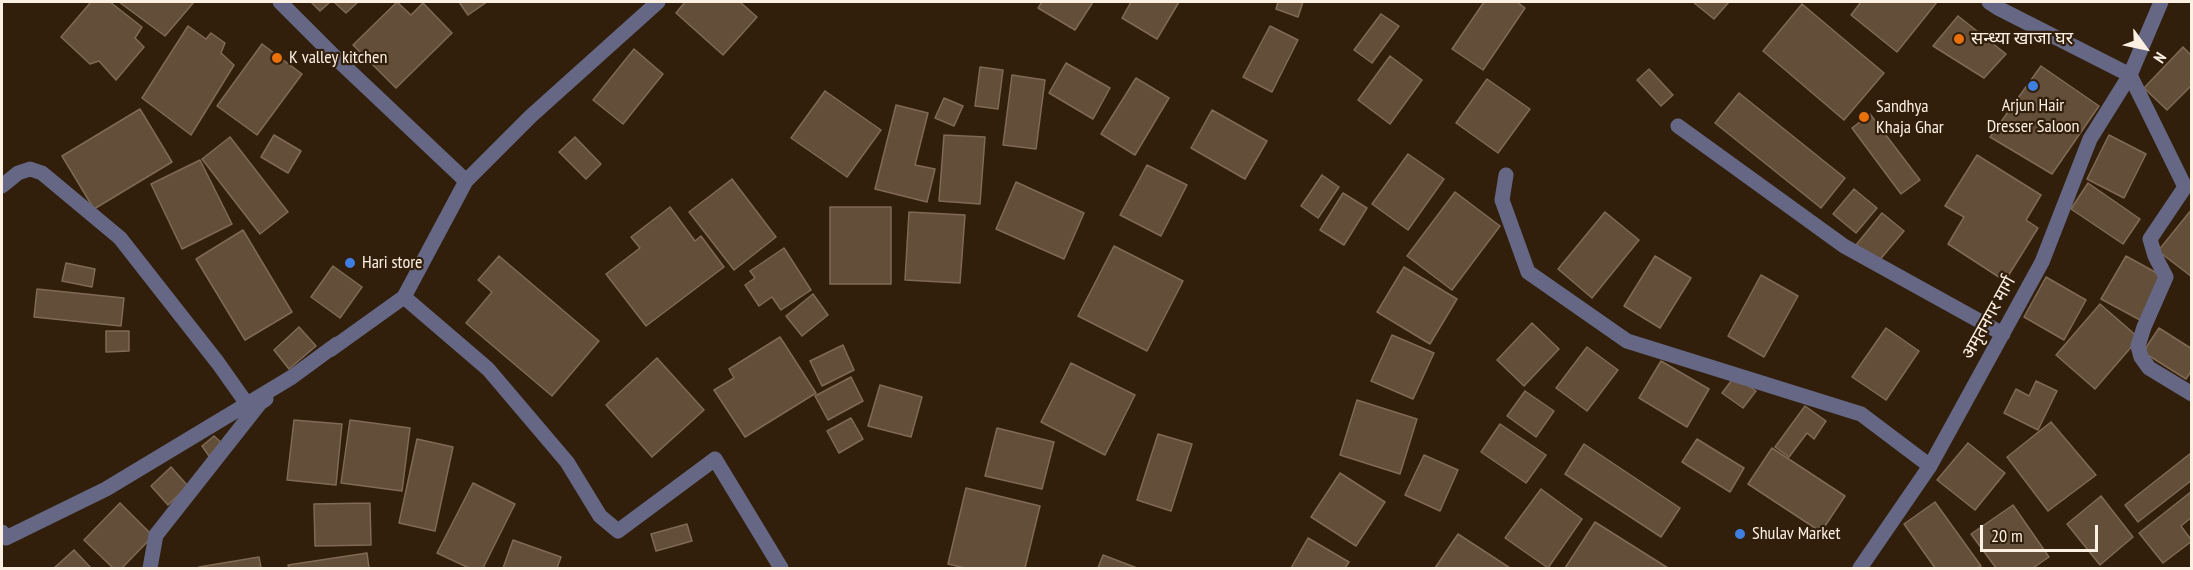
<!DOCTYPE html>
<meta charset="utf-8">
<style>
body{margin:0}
#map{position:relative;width:2193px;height:570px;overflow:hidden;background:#311f0b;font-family:"PT Sans Narrow",sans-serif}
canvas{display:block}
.frame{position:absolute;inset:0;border:3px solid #fcf0e3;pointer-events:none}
.north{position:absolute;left:2115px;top:18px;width:60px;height:60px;-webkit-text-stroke:4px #311f0b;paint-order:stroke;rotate:123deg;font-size:16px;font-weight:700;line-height:24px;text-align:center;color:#fcf0e3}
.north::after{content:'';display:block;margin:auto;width:21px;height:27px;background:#fcf0e3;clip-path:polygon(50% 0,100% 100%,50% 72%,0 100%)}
.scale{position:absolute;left:1980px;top:525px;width:118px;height:27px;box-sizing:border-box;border:3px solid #fcf0e3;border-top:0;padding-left:8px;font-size:18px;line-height:21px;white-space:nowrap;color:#fcf0e3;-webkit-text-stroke:4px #311f0b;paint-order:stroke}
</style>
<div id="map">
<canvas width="2193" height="570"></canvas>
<div class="frame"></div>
<div class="north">N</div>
<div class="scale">20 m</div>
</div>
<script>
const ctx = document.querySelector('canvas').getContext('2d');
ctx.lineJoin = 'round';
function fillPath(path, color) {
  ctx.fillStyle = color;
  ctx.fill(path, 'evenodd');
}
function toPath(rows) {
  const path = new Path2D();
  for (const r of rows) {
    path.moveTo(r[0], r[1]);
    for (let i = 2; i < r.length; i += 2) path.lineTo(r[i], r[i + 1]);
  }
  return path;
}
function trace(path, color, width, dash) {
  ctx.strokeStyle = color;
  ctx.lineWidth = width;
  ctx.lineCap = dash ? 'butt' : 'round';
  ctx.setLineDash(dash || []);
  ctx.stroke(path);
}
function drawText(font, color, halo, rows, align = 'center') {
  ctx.font = font + ' "PT Sans Narrow","Noto Sans Devanagari",sans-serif';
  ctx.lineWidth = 4.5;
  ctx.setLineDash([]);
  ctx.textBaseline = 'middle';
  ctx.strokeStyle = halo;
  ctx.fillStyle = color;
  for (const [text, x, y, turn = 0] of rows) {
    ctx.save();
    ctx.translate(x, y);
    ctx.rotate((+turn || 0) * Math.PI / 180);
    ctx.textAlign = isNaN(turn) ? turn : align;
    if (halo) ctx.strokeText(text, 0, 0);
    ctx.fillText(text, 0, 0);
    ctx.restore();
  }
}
const building = toPath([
 [91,2,110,2,142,27,135,38,144,47,116,80,99,61,90,64,61,37,91,2],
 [119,2,194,2,165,36,119,2],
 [311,2,330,2,320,11,311,2],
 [334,2,358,2,346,13,334,2],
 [397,2,411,15,423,3,452,33,396,88,353,45,397,2],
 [459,2,487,2,468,15,459,2],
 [685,2,740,2,757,17,723,55,676,13,685,2],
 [1042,2,1093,2,1075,30,1038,8,1042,2],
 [1131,2,1179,2,1157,39,1122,18,1131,2],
 [1278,2,1303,2,1298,17,1276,9,1278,2],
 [1484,2,1517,2,1525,8,1483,70,1452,49,1484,2],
 [1693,2,1729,2,1714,19,1693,2],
 [1861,2,1937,2,1897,52,1851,15,1861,2],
 [1802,4,1884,73,1844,120,1763,51,1802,4],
 [1381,14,1399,26,1372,63,1354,50,1381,14],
 [1958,16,2006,54,1984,78,1933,46,1958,16],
 [188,26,206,39,211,33,225,43,221,53,234,65,191,135,142,98,188,26],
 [1270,26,1298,40,1272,92,1243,77,1270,26],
 [262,44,302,74,257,135,217,106,262,44],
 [2183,47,2192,56,2192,85,2167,110,2144,88,2183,47],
 [634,49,663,74,623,124,593,100,634,49],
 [1390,56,1422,80,1390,124,1358,100,1390,56],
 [1066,63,1110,88,1093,119,1049,93,1066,63],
 [2041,66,2099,106,2052,174,1990,137,2041,66],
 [980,67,1003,70,998,109,975,106,980,67],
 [1649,69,1673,95,1661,106,1637,80,1649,69],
 [1012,75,1045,80,1036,149,1003,145,1012,75],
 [1136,78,1169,98,1135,155,1101,134,1136,78],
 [1487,79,1530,109,1498,153,1456,123,1487,79],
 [825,91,881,130,847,177,791,138,825,91],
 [1739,93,1845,178,1821,208,1715,123,1739,93],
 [944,98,963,106,954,126,935,118,944,98],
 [896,105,928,113,915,165,935,169,927,202,875,189,896,105],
 [140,109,172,162,94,209,62,156,140,109],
 [1212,110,1267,141,1245,179,1191,148,1212,110],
 [1870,114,1920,180,1901,194,1852,128,1870,114],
 [274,135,301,151,288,173,261,157,274,135],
 [944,135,985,137,980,204,939,201,944,135],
 [2109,135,2146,154,2124,198,2087,179,2109,135],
 [230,137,288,212,260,234,202,159,230,137],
 [575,137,601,164,586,179,559,152,575,137],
 [1408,154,1444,179,1408,230,1372,204,1408,154],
 [1977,155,2041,195,2026,220,2038,228,2005,281,1948,244,1964,217,1945,206,1977,155],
 [200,160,232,224,182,249,151,184,200,160],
 [1147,165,1187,185,1161,236,1120,215,1147,165],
 [1322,175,1339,187,1318,218,1301,206,1322,175],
 [732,179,776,237,734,270,689,212,732,179],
 [1016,182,1084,213,1064,259,996,229,1016,182],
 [2088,183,2140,219,2123,244,2071,209,2088,183],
 [1854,189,1877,208,1856,233,1833,214,1854,189],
 [1455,192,1500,226,1452,290,1407,256,1455,192],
 [1343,193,1367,208,1344,245,1320,230,1343,193],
 [670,207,695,241,701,236,724,267,646,326,606,274,640,248,631,237,670,207],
 [830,207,891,207,891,284,830,284,830,207],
 [2192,209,2192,277,2158,251,2192,209],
 [909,212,965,215,960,283,905,280,909,212],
 [1605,212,1639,240,1592,298,1558,269,1605,212],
 [1882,213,1904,231,1878,262,1856,245,1882,213],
 [243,230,292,312,245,340,196,259,243,230],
 [1114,246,1183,281,1147,351,1078,316,1114,246],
 [784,248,811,290,781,310,772,297,759,306,745,285,755,278,750,271,784,248],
 [499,256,599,341,552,396,466,323,492,292,478,280,499,256],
 [1655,256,1691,278,1660,328,1624,306,1655,256],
 [2126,256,2164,277,2140,320,2101,299,2126,256],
 [66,263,95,269,92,287,62,281,66,263],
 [333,266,362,287,340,318,311,297,333,266],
 [1404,267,1457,299,1430,344,1377,312,1404,267],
 [1761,275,1798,296,1764,357,1728,336,1761,275],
 [2046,277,2086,300,2064,340,2024,317,2046,277],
 [37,289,124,298,121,326,34,317,37,289],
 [813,294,828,315,802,336,786,316,813,294],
 [2100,304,2139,338,2095,389,2056,355,2100,304],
 [1532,323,1559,349,1524,386,1497,360,1532,323],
 [299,327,316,346,289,369,274,350,299,327],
 [1886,328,1919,351,1886,400,1852,377,1886,328],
 [2159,328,2192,349,2192,370,2186,379,2143,352,2159,328],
 [106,331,129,331,129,351,106,352,106,331],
 [1392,335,1434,353,1413,399,1371,381,1392,335],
 [780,337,816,393,745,437,714,390,734,378,729,369,780,337],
 [843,345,854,370,822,386,810,361,843,345],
 [1587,347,1618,370,1587,411,1556,388,1587,347],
 [657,358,704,410,652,457,606,405,657,358],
 [1661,361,1709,389,1687,427,1639,398,1661,361],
 [1071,363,1135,395,1105,455,1041,422,1071,363],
 [1735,376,1756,391,1743,408,1722,393,1735,376],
 [851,377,863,401,828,420,815,396,851,377],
 [2036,381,2057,391,2038,430,2004,413,2016,389,2029,396,2036,381],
 [880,385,922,397,911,437,868,426,880,385],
 [1525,391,1554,411,1536,437,1507,416,1525,391],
 [1357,400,1417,419,1400,474,1340,455,1357,400],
 [1805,406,1826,421,1814,439,1807,433,1789,457,1775,447,1805,406],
 [851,418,863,439,839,453,827,431,851,418],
 [294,420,342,424,336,485,287,480,294,420],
 [350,420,410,428,402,491,341,483,350,420],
 [2051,422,2096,475,2048,511,2007,457,2051,422],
 [1500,424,1546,455,1526,483,1481,452,1500,424],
 [997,428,1054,442,1042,489,985,476,997,428],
 [1158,434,1192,444,1171,511,1137,500,1158,434],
 [214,436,224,445,209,456,202,446,214,436],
 [417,439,453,447,435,531,399,523,417,439],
 [1697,439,1744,468,1730,492,1682,462,1697,439],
 [1968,443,2005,473,1975,510,1937,480,1968,443],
 [1584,444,1680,508,1661,537,1565,474,1584,444],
 [1772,448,1845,496,1821,532,1748,484,1772,448],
 [2191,453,2192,480,2138,522,2125,505,2191,453],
 [1424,455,1458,470,1440,511,1405,495,1424,455],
 [171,467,188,486,168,505,151,486,171,467],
 [1340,473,1385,502,1356,546,1311,517,1340,473],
 [473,483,515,504,483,568,469,568,437,553,473,483],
 [966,488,1040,506,1025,568,965,568,948,564,966,488],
 [1541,489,1582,519,1548,568,1505,538,1541,489],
 [2192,491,2192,517,2181,526,2192,541,2163,563,2139,533,2192,491],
 [2101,496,2133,537,2100,565,2067,524,2101,496],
 [1935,502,1981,566,1977,568,1935,568,1904,524,1935,502],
 [120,503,153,536,122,568,113,568,84,540,120,503],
 [370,503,371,545,315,546,314,504,370,503],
 [2013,505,2049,557,2033,568,1996,568,1971,534,2013,505],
 [1595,522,1668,568,1565,568,1595,522],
 [687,524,692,541,656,551,651,534,687,524],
 [1458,534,1510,568,1435,568,1458,534],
 [1308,538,1349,562,1345,568,1291,568,1308,538],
 [513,540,561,557,557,568,503,568,513,540],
 [74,550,91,568,54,568,74,550],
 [367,553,369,568,289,568,288,565,367,553],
 [1103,555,1137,568,1098,568,1103,555],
 [259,557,261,568,199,568,199,567,259,557]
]);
fillPath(building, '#634e39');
trace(building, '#806a55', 1.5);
trace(toPath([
 [280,2,339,61,466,181,404,297,488,369,567,462,600,516,618,531,715,459,781,568],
 [1989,2,1998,8,2130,75,2185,187,2150,239,2155,256,2166,277,2144,327,2138,346,2141,357,2149,368,2192,394],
 [1678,126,1844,246,2003,334],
 [1506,175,1502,200,1528,272,1627,341,1861,414,1930,466],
 [466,181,531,116,658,2],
 [2,186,18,173,30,169,42,173,120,238,218,363,247,404],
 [330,350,404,297],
 [2,532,6,538,106,489,292,377,337,344],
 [150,568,156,535,260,403,266,399],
 [1860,568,1930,466,2042,262,2090,139,2130,75,2161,2]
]), '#656785', 15);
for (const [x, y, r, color] of [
 [1959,39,6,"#e8710a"],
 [277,58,6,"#e8710a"],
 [2033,86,6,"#3f7fe0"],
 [1864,117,6,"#e8710a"],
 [350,263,6,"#3f7fe0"],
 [1740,534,6,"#3f7fe0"]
]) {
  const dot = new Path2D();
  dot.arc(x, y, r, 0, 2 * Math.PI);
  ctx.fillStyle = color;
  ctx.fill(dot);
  trace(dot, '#311f0b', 2);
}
drawText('18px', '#fcf0e3', '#311f0b', [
 ["सन्ध्या खाजा घर",1971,39],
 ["K valley kitchen",289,58],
 ["Arjun Hair",2033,106,"center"],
 ["Dresser Saloon",2033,127,"center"],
 ["Sandhya",1876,107],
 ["Khaja Ghar",1876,128],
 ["Hari store",362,263],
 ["Shulav Market",1752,534]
], 'left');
drawText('18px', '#fcf0e3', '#311f0b', [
 ["अमृतनगर मार्ग",1989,318,-61]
]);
</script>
